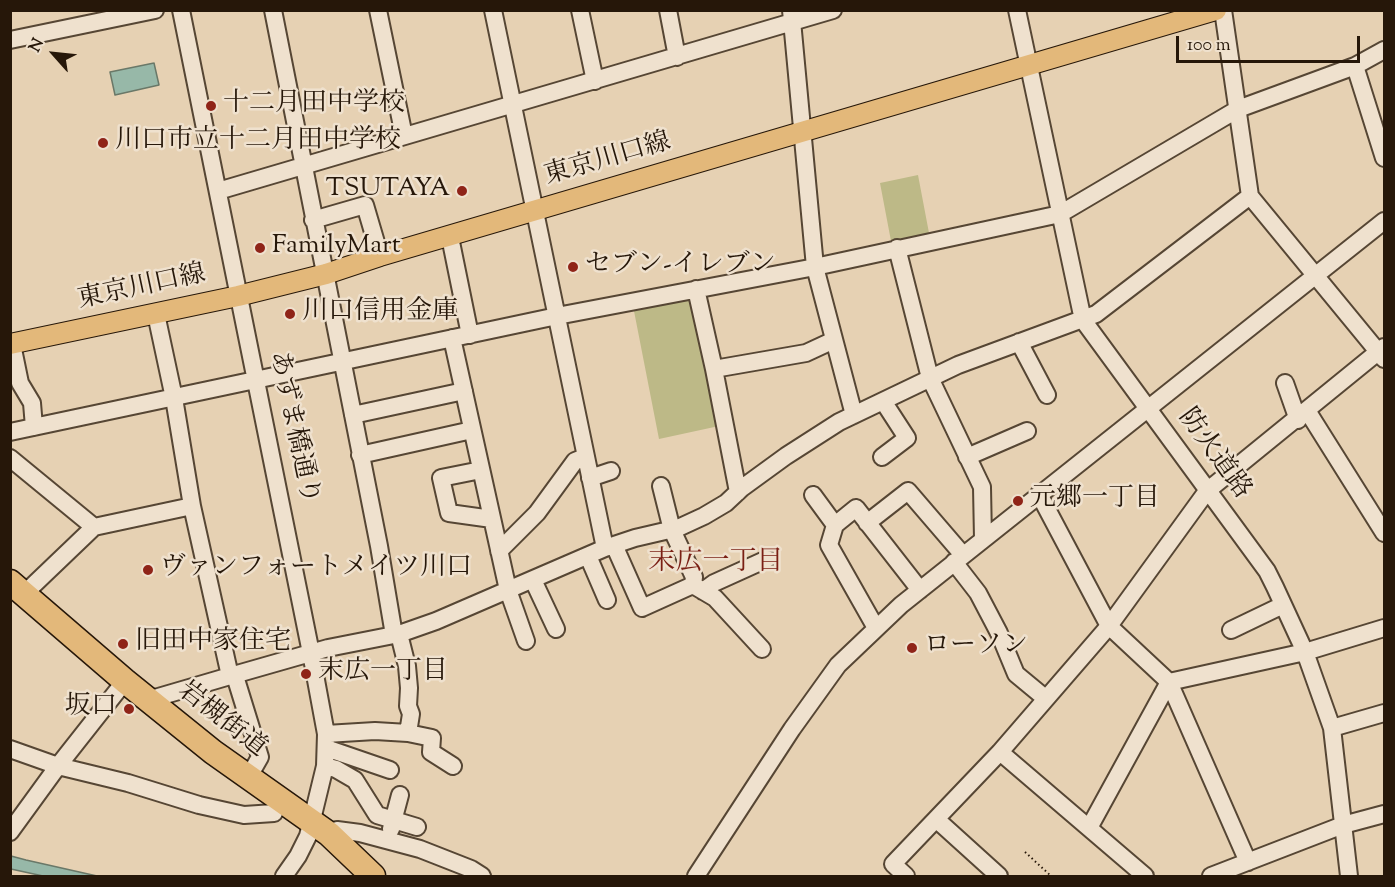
<!DOCTYPE html>
<meta charset="utf-8">
<style>
body{margin:0}
#map{position:relative;width:1395px;height:887px;overflow:hidden;background:#e6d1b3;font-family:"Sorts Mill Goudy",serif}
canvas{display:block}
.frame{position:absolute;inset:0;border:12px solid #261709;pointer-events:none}
.north{position:absolute;left:24px;top:24px;width:60px;height:60px;-webkit-text-stroke:4px #efe1ce;paint-order:stroke;rotate:297deg;font-size:16px;font-weight:700;line-height:24px;text-align:center;color:#261709}
.north::after{content:'';display:block;margin:auto;width:21px;height:27px;background:#261709;clip-path:polygon(50% 0,100% 100%,50% 72%,0 100%)}
.scale{position:absolute;left:1176px;top:36px;width:184px;height:27px;box-sizing:border-box;border:3px solid #261709;border-top:0;padding-left:8px;font-size:18px;line-height:21px;white-space:nowrap;color:#261709;-webkit-text-stroke:4px #efe1ce;paint-order:stroke}
</style>
<div id="map">
<canvas width="1395" height="887"></canvas>
<div class="frame"></div>
<div class="north">N</div>
<div class="scale">100 m</div>
</div>
<script>
const ctx = document.querySelector('canvas').getContext('2d');
ctx.lineJoin = 'round';
function fillPath(path, color) {
  ctx.fillStyle = color;
  ctx.fill(path, 'evenodd');
}
function toPath(rows) {
  const path = new Path2D();
  for (const r of rows) {
    path.moveTo(r[0], r[1]);
    for (let i = 2; i < r.length; i += 2) path.lineTo(r[i], r[i + 1]);
  }
  return path;
}
function trace(path, color, width, dash) {
  ctx.strokeStyle = color;
  ctx.lineWidth = width;
  ctx.lineCap = dash ? 'butt' : 'round';
  ctx.setLineDash(dash || []);
  ctx.stroke(path);
}
function drawText(font, color, halo, rows, align = 'center') {
  ctx.font = font + ' "Sorts Mill Goudy","Noto Serif JP",serif';
  ctx.lineWidth = 5;
  ctx.setLineDash([]);
  ctx.textBaseline = 'middle';
  ctx.strokeStyle = halo;
  ctx.fillStyle = color;
  for (const [text, x, y, turn = 0] of rows) {
    ctx.save();
    ctx.translate(x, y);
    ctx.rotate((+turn || 0) * Math.PI / 180);
    ctx.textAlign = isNaN(turn) ? turn : align;
    if (halo) ctx.strokeText(text, 0, 0);
    ctx.fillText(text, 0, 0);
    ctx.restore();
  }
}
fillPath(toPath([
 [918,175,929,233,891,241,880,183],
 [688,300,694,304,719,426,659,439,634,311]
]), '#bdb987');
const water = toPath([
 [154,63,159,85,115,95,110,72,154,63],
 [11,856,26,860,97,876,43,876,11,869,11,856]
]);
fillPath(water, '#97b8a8');
trace(water, '#6a7868', 1.5);
const minor = toPath([
 [181,10,311,653,326,734,325,766,308,836,298,856,284,876],
 [273,10,379,546,394,635],
 [378,10,404,136],
 [493,10,605,548],
 [580,10,595,81],
 [668,10,677,57],
 [791,10,815,267,854,415],
 [1017,10,1083,320,1267,571,1275,587,1305,652,1332,728,1349,876],
 [1223,10,1250,196,1384,359],
 [10,40,155,10],
 [1355,66,1384,158],
 [218,191,833,10],
 [313,220,365,205,380,256],
 [450,237,470,335],
 [897,248,930,378,982,487,983,539],
 [696,289,714,369,738,492],
 [156,314,174,398,192,506,230,676,328,648,399,634,436,621,605,548,635,538,678,528,704,516,726,503,742,488,786,456,839,422,958,365,1096,314,1250,196],
 [452,338,508,590,526,641],
 [1019,342,1047,395],
 [12,344,20,383,32,403,34,427],
 [714,369,806,353,834,340],
 [1285,383,1298,420],
 [1308,412,1384,533],
 [353,415,464,391],
 [10,432,557,316,815,267,1060,214,1238,109,1355,66,1384,50],
 [360,455,472,430],
 [882,457,907,438,883,401],
 [967,457,1027,431],
 [10,458,94,527],
 [481,470,441,478,449,513,492,519],
 [590,478,611,471],
 [661,486,672,530,694,577,693,585],
 [1039,494,1109,626,1169,682,1248,862],
 [813,495,835,525,829,545,876,628],
 [867,523,908,491,963,555],
 [835,525,856,508,920,590],
 [614,545,642,608,693,585],
 [499,551,537,513,575,461,585,457],
 [588,556,607,600],
 [954,562,978,593,999,633,1016,674,1045,698],
 [533,580,556,629],
 [693,585,715,598,762,649],
 [703,591,714,583,767,559],
 [24,594,94,527,192,506],
 [1231,630,1283,605],
 [399,634,407,666,409,688,408,706,411,714,408,733],
 [235,676,260,757,248,778],
 [148,700,230,676],
 [1332,728,1384,713],
 [326,734,375,731,408,733,432,738,431,752,453,766],
 [326,748,390,770],
 [10,749,58,766,128,783,199,805,244,815,274,813],
 [1000,752,1145,876],
 [325,766,336,769,355,780,377,815,417,827],
 [936,819,999,876],
 [1089,828,1169,682,1305,652,1384,628],
 [391,829,400,795],
 [10,832,58,766,125,681],
 [329,834,337,830,360,833,420,849,471,869,482,876],
 [696,876,792,729,838,665,901,605,1384,221],
 [906,876,893,864,1000,752,1109,626,1207,491,1384,347],
 [1211,876,1343,825,1384,814]
]);
const major = toPath([
 [10,344,238,296,326,274,380,256,1216,10]
]);
const highway = toPath([
 [10,582,125,681,213,752,329,834,373,876]
]);
trace(minor, '#564634', 20);
trace(major, '#261709', 22);
trace(highway, '#261709', 27);
trace(toPath([
 [1025,852,1051,876]
]), '#261709', 2, [1.5, 3]);
trace(minor, '#efe1ce', 16);
trace(major, '#e3b87a', 20);
trace(highway, '#e3b87a', 24);
for (const [x, y, r, color] of [
 [211,106,6,"#8f2418"],
 [103,143,6,"#8f2418"],
 [462,191,6,"#8f2418"],
 [260,248,6,"#8f2418"],
 [573,267,6,"#8f2418"],
 [290,314,6,"#8f2418"],
 [1018,501,6,"#8f2418"],
 [148,570,6,"#8f2418"],
 [123,644,6,"#8f2418"],
 [912,648,6,"#8f2418"],
 [306,674,6,"#8f2418"],
 [129,709,6,"#8f2418"]
]) {
  const dot = new Path2D();
  dot.arc(x, y, r, 0, 2 * Math.PI);
  ctx.fillStyle = color;
  ctx.fill(dot);
  trace(dot, '#efe1ce', 2);
}
drawText('26px', '#261709', '#efe1ce', [
 ["十二月田中学校",223,106],
 ["川口市立十二月田中学校",115,143],
 ["TSUTAYA",450,191,"right"],
 ["FamilyMart",272,248],
 ["セブン-イレブン",585,267],
 ["川口信用金庫",302,314],
 ["元郷一丁目",1030,501],
 ["ヴァンフォートメイツ川口",160,570],
 ["旧田中家住宅",135,644],
 ["ローソン",924,648],
 ["末広一丁目",318,674],
 ["坂口",117,709,"right"]
], 'left');
drawText('26px', '#261709', '#efe1ce', [
 ["東京川口線",608,161,-16],
 ["東京川口線",142,289,-12],
 ["あずま橋通り",292,428,78],
 ["防火道路",1213,455,54],
 ["岩槻街道",221,721,38]
]);
drawText('27px', '#7a1f14', '#efe1ce', [
 ["末広一丁目",716,564]
]);
</script>
